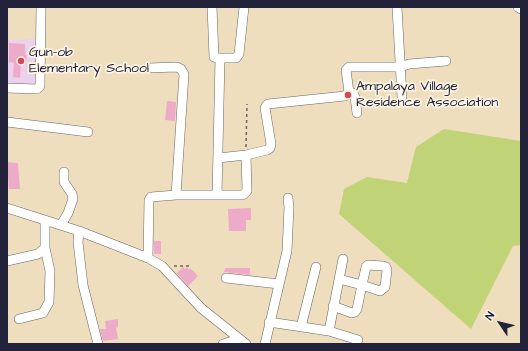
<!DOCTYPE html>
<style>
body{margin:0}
#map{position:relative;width:528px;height:351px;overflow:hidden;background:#eedebd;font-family:"Architects Daughter",sans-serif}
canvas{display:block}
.frame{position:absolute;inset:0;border:8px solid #22223b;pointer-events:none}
.north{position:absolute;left:480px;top:303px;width:40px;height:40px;-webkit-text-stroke:3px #fcf5e5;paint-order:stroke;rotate:305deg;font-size:11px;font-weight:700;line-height:16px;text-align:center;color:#22223b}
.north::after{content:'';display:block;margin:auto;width:14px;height:18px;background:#22223b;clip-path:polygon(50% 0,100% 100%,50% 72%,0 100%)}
</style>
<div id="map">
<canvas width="528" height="351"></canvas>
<div class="frame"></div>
<div class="north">N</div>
</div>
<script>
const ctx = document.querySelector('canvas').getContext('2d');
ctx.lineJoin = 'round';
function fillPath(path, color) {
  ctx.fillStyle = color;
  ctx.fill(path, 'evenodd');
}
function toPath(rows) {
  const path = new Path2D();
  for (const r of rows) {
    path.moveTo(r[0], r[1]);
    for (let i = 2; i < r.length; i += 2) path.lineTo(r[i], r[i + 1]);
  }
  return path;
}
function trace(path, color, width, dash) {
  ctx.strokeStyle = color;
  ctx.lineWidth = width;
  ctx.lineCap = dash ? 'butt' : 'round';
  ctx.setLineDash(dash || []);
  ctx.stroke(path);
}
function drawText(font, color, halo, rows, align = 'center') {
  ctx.font = font + ' "Architects Daughter",sans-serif';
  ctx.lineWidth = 3.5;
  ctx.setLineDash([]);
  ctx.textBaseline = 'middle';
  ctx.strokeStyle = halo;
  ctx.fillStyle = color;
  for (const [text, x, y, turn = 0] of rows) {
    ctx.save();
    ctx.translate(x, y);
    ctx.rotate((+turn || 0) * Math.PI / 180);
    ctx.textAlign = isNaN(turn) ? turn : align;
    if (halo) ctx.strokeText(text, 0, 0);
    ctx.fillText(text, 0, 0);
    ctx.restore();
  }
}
fillPath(toPath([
 [36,39,35,86,7,83,7,40]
]), '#ecd1ea');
fillPath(toPath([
 [444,129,521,141,521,245,513,246,471,329,339,214,344,189,367,177,407,183,416,147]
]), '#c0d377');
fillPath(toPath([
 [9,43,25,44,25,55,27,55,26,63,21,63,20,78,13,77,14,63,9,62],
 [167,101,176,102,175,121,165,120],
 [7,162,18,163,20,189,9,189],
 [251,208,251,220,246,220,246,231,229,231,228,209],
 [154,241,161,241,161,254,154,254],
 [183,267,185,269,187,267,189,270,190,268,198,276,188,286,177,273],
 [225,268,250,268,250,275,224,272],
 [118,319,118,327,116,328,118,339,103,341,100,329,106,329,105,321]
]), '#eeabc9');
const minor = toPath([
 [212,7,214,57,217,58,236,58,239,54,244,7],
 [397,7,402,97],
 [518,7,521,9],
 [148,68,177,67,181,69,184,74,176,195],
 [7,88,37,89,40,86,41,7],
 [349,92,353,93,355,97,357,113],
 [7,122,88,132],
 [218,158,246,155],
 [217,195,220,58],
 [7,208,79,231,148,258,162,266,201,308,246,344],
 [61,225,68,213,73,199,72,194,64,182,64,172],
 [79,231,78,242,83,285,98,344],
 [148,258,149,200,151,197,176,195,243,195,247,191,246,155,267,150,270,148,271,144,265,108,266,106,268,104,345,96,349,92,346,70,349,67,400,67,409,64,446,61],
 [7,261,38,254,45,248],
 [226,278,279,284],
 [333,306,352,313,355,312,357,309,362,285,366,267,368,265,383,266,386,267,387,270,385,287,380,291,362,285,339,279],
 [19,319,43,313,49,302,50,271,45,248,45,220],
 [269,322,329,331,358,340],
 [301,327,316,267],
 [329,331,343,259],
 [223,344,239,339],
 [265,344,287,251,289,207,288,198]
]);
trace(minor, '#696468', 10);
trace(toPath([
 [246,147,247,104],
 [174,266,189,266]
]), '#696468', 1.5, [3, 3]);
trace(minor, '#fff', 9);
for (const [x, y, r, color] of [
 [21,61,4,"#d1495b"],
 [348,95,4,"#d1495b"]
]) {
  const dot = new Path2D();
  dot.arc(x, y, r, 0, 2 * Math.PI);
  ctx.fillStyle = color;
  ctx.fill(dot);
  trace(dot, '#fcf5e5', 1.5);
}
drawText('14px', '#22223b', '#fcf5e5', [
 ["Gun-ob",29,53],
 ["Elementary School",29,69],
 ["Ampalaya Village",356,87],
 ["Residence Association",356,103]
], 'left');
</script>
